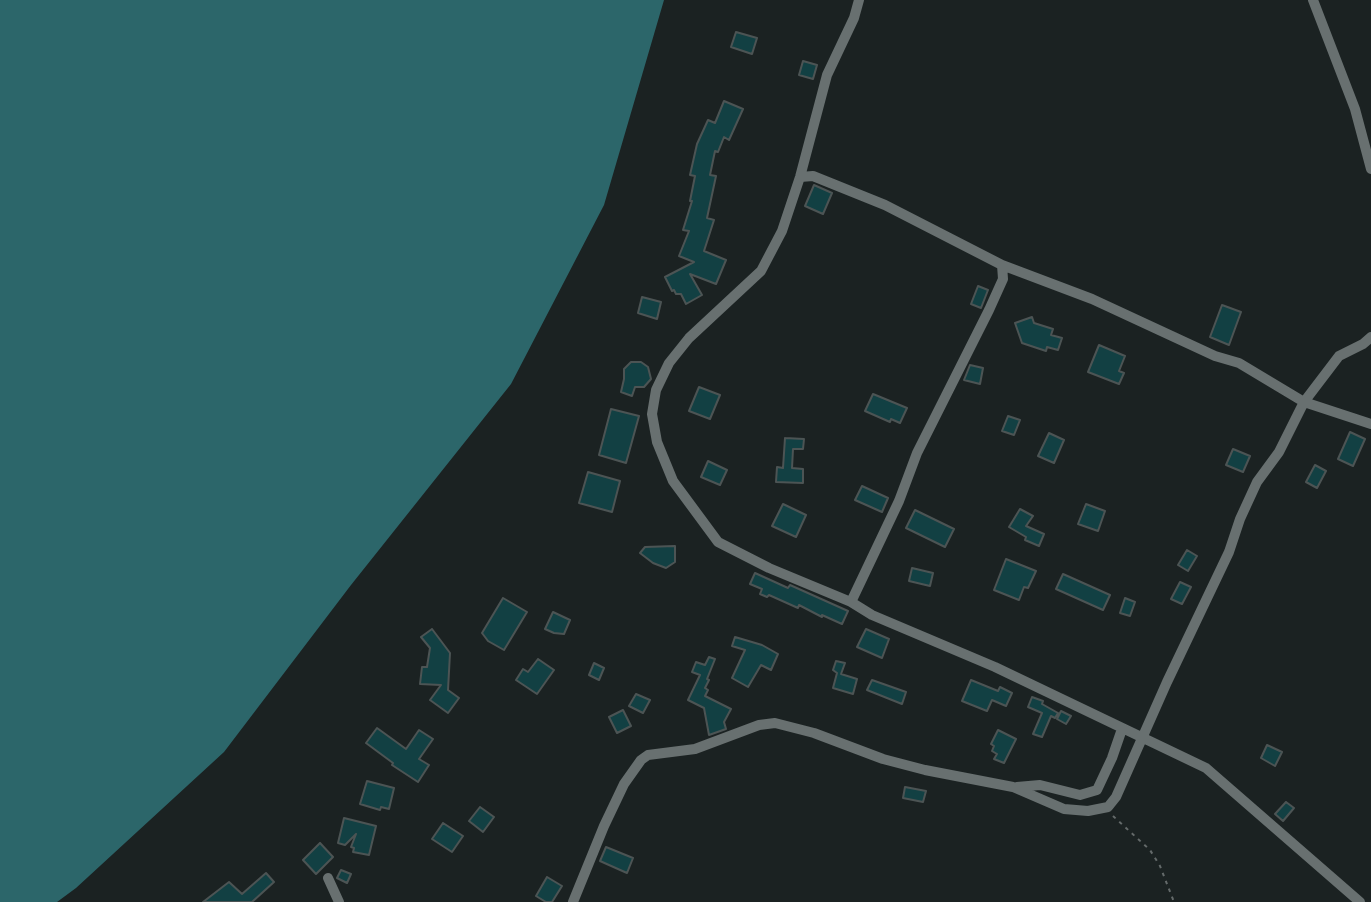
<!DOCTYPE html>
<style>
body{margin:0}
canvas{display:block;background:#1b2222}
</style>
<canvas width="1371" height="902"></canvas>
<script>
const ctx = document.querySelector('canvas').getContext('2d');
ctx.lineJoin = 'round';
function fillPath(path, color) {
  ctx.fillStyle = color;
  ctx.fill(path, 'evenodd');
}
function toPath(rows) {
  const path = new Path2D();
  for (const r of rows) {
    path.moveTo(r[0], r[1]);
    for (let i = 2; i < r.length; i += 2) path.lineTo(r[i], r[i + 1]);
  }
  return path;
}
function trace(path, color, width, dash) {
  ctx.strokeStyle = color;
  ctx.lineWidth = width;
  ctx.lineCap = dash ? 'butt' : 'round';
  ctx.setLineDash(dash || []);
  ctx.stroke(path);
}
fillPath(toPath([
 [0,0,664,0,604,205,511,384,351,585,224,752,76,888,57,902,0,902]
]), '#2c666a');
const building = toPath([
 [736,32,757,38,752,54,731,47,736,32],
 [803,61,817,65,813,79,799,75,803,61],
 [724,101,743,109,729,140,724,137,718,152,715,151,710,175,716,176,707,218,714,220,704,251,726,260,716,284,690,274,702,295,686,304,681,294,676,294,674,290,672,291,665,277,694,262,679,256,689,231,683,230,692,201,690,201,695,176,690,175,697,144,708,120,715,123,724,101],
 [814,185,832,193,823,214,805,206,814,185],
 [978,286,988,290,981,308,971,304,978,286],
 [642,297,661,302,657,319,638,313,642,297],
 [1222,305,1241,312,1229,345,1210,337,1222,305],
 [1032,317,1034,323,1053,329,1051,335,1062,338,1058,350,1047,347,1046,351,1022,343,1015,323,1032,317],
 [1099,345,1125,356,1119,371,1124,373,1119,384,1088,372,1099,345],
 [631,362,641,362,648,367,651,379,644,387,635,387,632,396,621,392,624,379,624,369,631,362],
 [970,365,983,368,980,384,964,380,970,365],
 [699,387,720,395,710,419,689,411,699,387],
 [873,394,907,408,900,423,891,419,890,422,865,411,873,394],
 [611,409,639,416,626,463,599,455,611,409],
 [1008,416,1020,420,1014,435,1002,431,1008,416],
 [1350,432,1365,439,1353,466,1338,459,1350,432],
 [1049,433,1064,440,1054,463,1038,456,1049,433],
 [785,438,804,439,803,449,793,449,792,468,803,469,803,483,776,482,777,467,783,468,785,438],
 [1233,449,1250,456,1243,472,1226,465,1233,449],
 [708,461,727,470,720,485,701,477,708,461],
 [1315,465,1326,471,1317,488,1306,482,1315,465],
 [588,472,620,481,612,512,579,503,588,472],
 [862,486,888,498,882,512,855,500,862,486],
 [783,504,806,515,796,537,772,526,783,504],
 [1086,504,1105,511,1098,531,1078,524,1086,504],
 [1020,509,1033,516,1026,526,1044,534,1039,546,1025,540,1026,537,1009,527,1020,509],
 [915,510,954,529,945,547,906,528,915,510],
 [675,546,675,562,666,568,653,563,640,553,645,547,675,546],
 [1187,550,1197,556,1188,571,1178,565,1187,550],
 [1006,559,1036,571,1028,588,1024,587,1019,600,994,590,1006,559],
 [912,568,933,573,930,586,909,581,912,568],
 [755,573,788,588,790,585,848,611,842,624,822,615,822,617,799,605,798,608,769,595,767,597,760,594,762,589,750,584,755,573],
 [1063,574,1110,595,1103,610,1056,589,1063,574],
 [1180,582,1191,587,1182,604,1171,599,1180,582],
 [503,598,527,612,504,650,488,641,482,633,503,598],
 [1125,598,1135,602,1130,616,1120,613,1125,598],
 [553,612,570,620,564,634,554,633,545,629,553,612],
 [432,629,450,653,448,690,459,698,448,713,430,700,441,685,420,684,422,667,427,667,430,648,421,637,432,629],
 [866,629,889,639,882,658,857,647,866,629],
 [735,637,762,645,778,654,771,670,761,665,748,687,732,678,745,650,732,646,735,637],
 [709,657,715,659,707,679,709,680,705,688,708,690,705,696,731,709,724,722,726,729,709,735,704,708,688,700,700,675,692,672,696,662,705,665,709,657],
 [538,659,554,670,537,694,516,680,523,669,528,672,538,659],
 [836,661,845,663,841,674,857,679,853,694,833,688,837,673,833,670,836,661],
 [594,663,604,668,599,680,589,675,594,663],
 [872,680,906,692,902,704,867,690,872,680],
 [971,680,998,691,1000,687,1012,693,1006,706,992,700,987,711,962,701,971,680],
 [636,694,650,700,643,713,629,706,636,694],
 [1032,697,1043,701,1042,704,1058,713,1055,718,1051,716,1042,737,1033,734,1042,713,1028,707,1032,697],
 [623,710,631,726,617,733,609,717,623,710],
 [1061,711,1071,716,1066,724,1057,719,1061,711],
 [377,728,406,749,419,730,433,739,419,759,429,765,418,782,392,765,393,763,366,743,377,728],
 [998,730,1016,739,1004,763,994,759,997,754,992,751,994,746,991,744,998,730],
 [1267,745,1282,752,1275,766,1261,758,1267,745],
 [367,781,394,788,389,809,381,807,380,810,360,804,367,781],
 [905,787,926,791,923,802,903,798,905,787],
 [1286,802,1294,808,1283,821,1275,814,1286,802],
 [480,807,494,817,483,832,469,821,480,807],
 [344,818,376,826,369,855,353,852,354,848,351,847,356,834,345,845,338,843,344,818],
 [443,823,463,836,452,852,432,839,443,823],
 [320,843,333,857,316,874,303,860,320,843],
 [606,847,633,858,627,873,600,861,606,847],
 [341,870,351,874,347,883,337,878,341,870],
 [266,873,274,882,252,902,203,902,229,882,242,894,266,873],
 [547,877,562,886,552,902,546,902,536,896,547,877]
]);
fillPath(building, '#124043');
trace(building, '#4c5454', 2);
trace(toPath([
 [1113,816,1150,850,1160,866,1174,902]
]), '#646a6a', 2, [3.5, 5]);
trace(toPath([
 [859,0,854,18,827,75,800,177,782,231,761,271,689,338,669,363,656,390,652,414,657,442,673,481,718,542,769,568,851,602,872,615,995,667,1206,768,1360,902],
 [1313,0,1355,109,1371,169],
 [1371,337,1363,344,1339,356,1304,402,1371,424],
 [851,602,899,501,917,453,989,310,1003,279,1002,265],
 [1017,787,1040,785,1080,795,1097,790,1112,758,1122,729],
 [328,878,339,902],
 [573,902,604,826,624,784,641,760,648,755,695,749,759,725,775,723,814,733,883,759,925,770,1013,787,1064,809,1088,811,1108,807,1116,797,1167,682,1229,552,1240,519,1257,482,1279,452,1304,402,1239,363,1215,356,1092,299,1002,265,885,205,813,176,800,177]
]), '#687070', 10);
</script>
